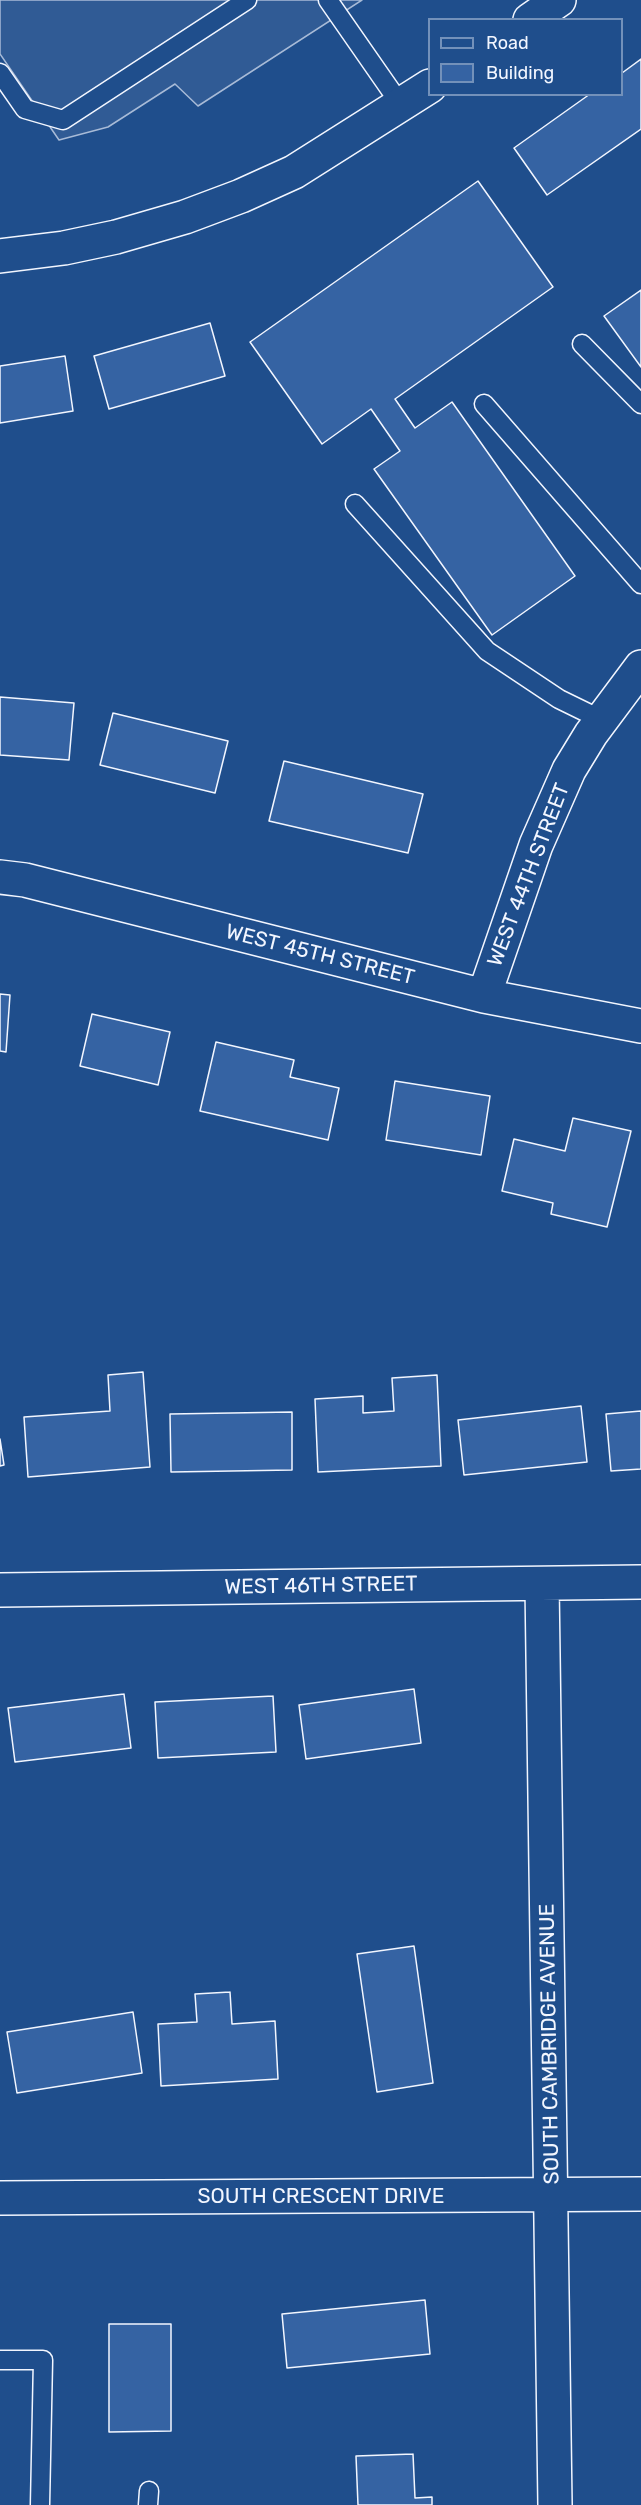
<!DOCTYPE html>
<style>
body{margin:0}
#map{position:relative;width:641px;height:2505px;overflow:hidden;background:#1f4e8c;font-family:Rubik,sans-serif}
canvas{display:block}
.legend{position:absolute;left:428px;top:18px;width:195px;height:78px;box-sizing:border-box;background:#1f4e8c;border:2px solid #7391ba;margin:0;padding:8px 10px;list-style:none;font-size:18px;color:#f2f6ff}
.legend li{display:flex;align-items:center;gap:12px;height:30px}
.legend b{width:30px;border:2px solid #7391ba}
</style>
<div id="map">
<canvas width="641" height="2505"></canvas>
<ul class="legend">
<li><b style="height:8px;background:#1f4e8c"></b>Road</li>
<li><b style="height:16px;background:#3563a3"></b>Building</li>
</ul>
</div>
<script>
const ctx = document.querySelector('canvas').getContext('2d');
ctx.lineJoin = 'round';
function fillPath(path, color) {
  ctx.fillStyle = color;
  ctx.fill(path, 'evenodd');
}
function toPath(rows) {
  const path = new Path2D();
  for (const r of rows) {
    path.moveTo(r[0], r[1]);
    for (let i = 2; i < r.length; i += 2) path.lineTo(r[i], r[i + 1]);
  }
  return path;
}
function trace(path, color, width, dash) {
  ctx.strokeStyle = color;
  ctx.lineWidth = width;
  ctx.lineCap = dash ? 'butt' : 'round';
  ctx.setLineDash(dash || []);
  ctx.stroke(path);
}
function drawText(font, color, halo, rows, align = 'center') {
  ctx.font = font + ' Rubik,sans-serif';
  ctx.lineWidth = 4.5;
  ctx.setLineDash([]);
  ctx.textBaseline = 'middle';
  ctx.strokeStyle = halo;
  ctx.fillStyle = color;
  for (const [text, x, y, turn = 0] of rows) {
    ctx.save();
    ctx.translate(x, y);
    ctx.rotate((+turn || 0) * Math.PI / 180);
    ctx.textAlign = isNaN(turn) ? turn : align;
    if (halo) ctx.strokeText(text, 0, 0);
    ctx.fillText(text, 0, 0);
    ctx.restore();
  }
}
const parking = toPath([
 [0,0,362,0,198,106,175,84,108,127,59,140,0,54,0,0]
]);
fillPath(parking, '#305b95');
trace(parking, '#a8bbd7', 1.5);
const building = toPath([
 [641,59,641,129,547,195,514,148,590,94,622,94,622,73,641,59],
 [478,181,553,287,395,399,415,428,452,402,575,576,492,635,374,469,400,451,371,409,322,444,250,342,478,181],
 [641,290,641,367,604,316,641,290],
 [210,323,225,376,109,409,94,356,210,323],
 [65,356,73,411,0,423,0,366,65,356],
 [0,697,74,703,69,760,0,755,0,697],
 [113,713,228,741,215,793,100,765,113,713],
 [284,761,423,794,408,853,269,821,284,761],
 [0,994,10,995,6,1052,0,1051,0,994],
 [92,1014,170,1032,158,1085,80,1066,92,1014],
 [216,1042,294,1060,290,1077,339,1088,328,1140,200,1111,216,1042],
 [395,1081,490,1096,481,1155,386,1140,395,1081],
 [573,1118,631,1131,607,1227,551,1214,553,1203,502,1191,514,1139,565,1151,573,1118],
 [143,1372,150,1467,28,1477,24,1417,110,1411,108,1375,143,1372],
 [437,1375,441,1466,318,1472,315,1399,363,1396,363,1413,394,1411,392,1378,437,1375],
 [581,1406,587,1462,464,1475,458,1420,581,1406],
 [641,1411,641,1469,611,1471,606,1414,641,1411],
 [292,1412,292,1470,171,1472,170,1414,292,1412],
 [0,1439,4,1465,0,1466,0,1439],
 [414,1689,421,1743,306,1759,299,1705,414,1689],
 [124,1694,131,1748,15,1762,8,1708,124,1694],
 [273,1696,276,1752,158,1758,155,1702,273,1696],
 [414,1946,433,2083,377,2092,357,1954,414,1946],
 [230,1992,232,2024,275,2021,278,2079,161,2086,158,2024,197,2022,195,1994,230,1992],
 [133,2012,142,2073,17,2093,7,2032,133,2012],
 [425,2300,430,2354,287,2368,282,2314,425,2300],
 [109,2324,171,2324,171,2431,109,2432,109,2324],
 [413,2454,415,2498,432,2497,432,2505,358,2505,356,2456,413,2454]
]);
fillPath(building, '#3563a3');
trace(building, '#f2f6ff', 1.5);
const lane = toPath([
 [328,0,401,105],
 [0,73,25,109,63,120,247,0],
 [582,344,641,404],
 [484,404,641,584],
 [355,504,487,651,559,699,602,720],
 [0,2360,43,2360,40,2505],
 [148,2505,149,2491]
]);
const street = toPath([
 [530,20,559,0],
 [0,256,64,248,116,237,185,217,241,196,294,172,430,86],
 [0,877,25,880,484,996,641,1026],
 [484,996,536,845,569,770,591,734,641,667],
 [542,1584,555,2505],
 [0,1590,641,1582],
 [0,2198,641,2194]
]);
trace(lane, '#f2f6ff', 21);
trace(street, '#f2f6ff', 36);
trace(lane, '#1f4e8c', 18);
trace(street, '#1f4e8c', 33);
drawText('21px', '#f2f6ff', '#1f4e8c', [
 ["WEST 44TH STREET",529,875,-69],
 ["WEST 45TH STREET",320,955,14],
 ["WEST 46TH STREET",321,1586,-1],
 ["SOUTH CAMBRIDGE AVENUE",550,2044,-91],
 ["SOUTH CRESCENT DRIVE",321,2197]
]);
</script>
